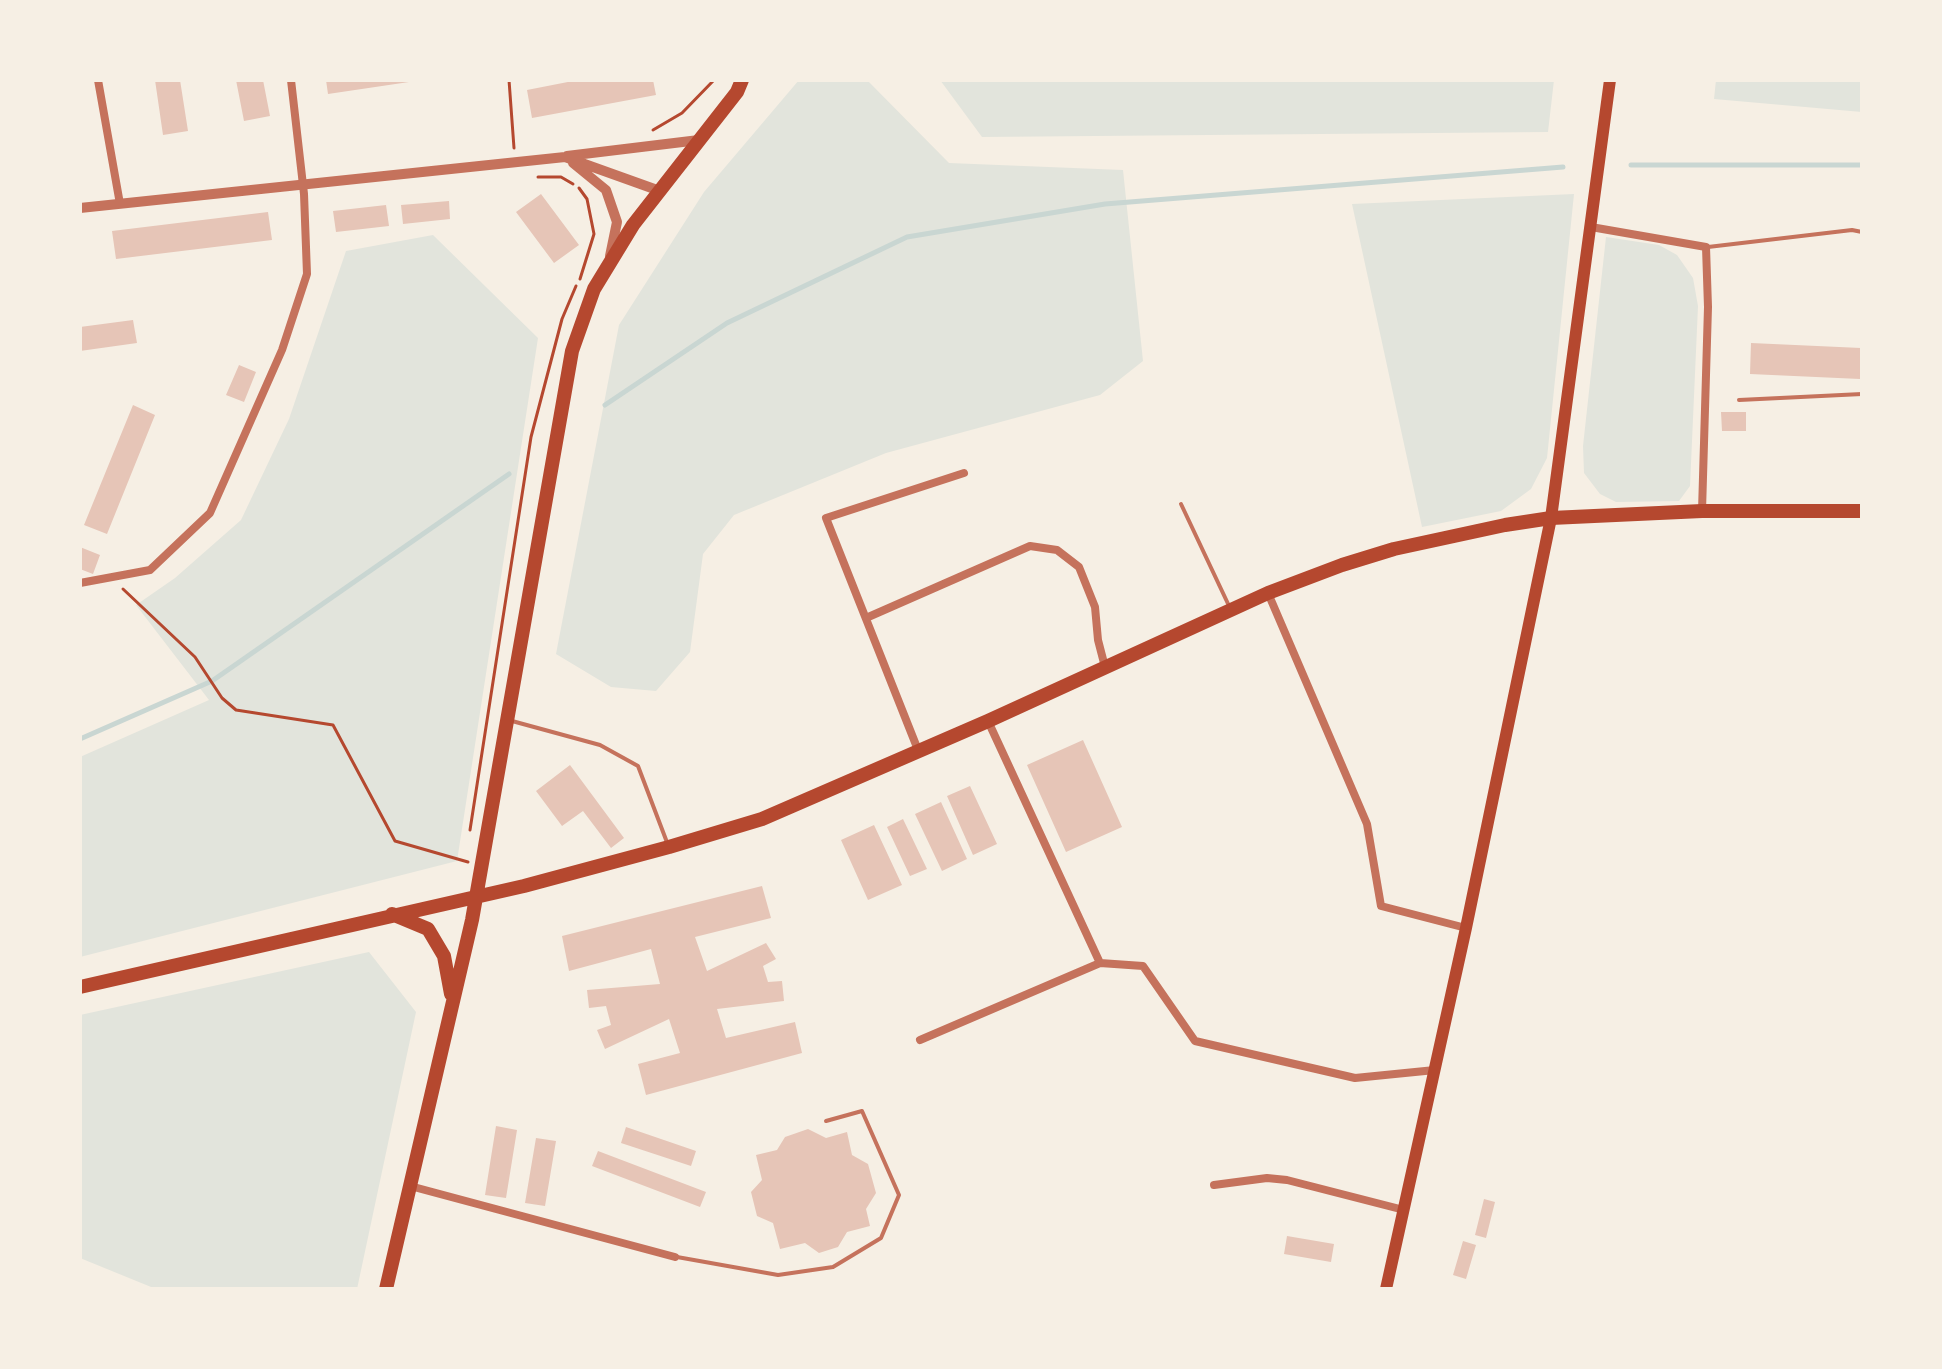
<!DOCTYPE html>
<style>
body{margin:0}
#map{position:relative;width:1942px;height:1369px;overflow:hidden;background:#f6efe4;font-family:"Source Sans 3",sans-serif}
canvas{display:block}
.frame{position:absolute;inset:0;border:82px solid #f6efe4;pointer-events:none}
</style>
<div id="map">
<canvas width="1942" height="1369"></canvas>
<div class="frame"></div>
</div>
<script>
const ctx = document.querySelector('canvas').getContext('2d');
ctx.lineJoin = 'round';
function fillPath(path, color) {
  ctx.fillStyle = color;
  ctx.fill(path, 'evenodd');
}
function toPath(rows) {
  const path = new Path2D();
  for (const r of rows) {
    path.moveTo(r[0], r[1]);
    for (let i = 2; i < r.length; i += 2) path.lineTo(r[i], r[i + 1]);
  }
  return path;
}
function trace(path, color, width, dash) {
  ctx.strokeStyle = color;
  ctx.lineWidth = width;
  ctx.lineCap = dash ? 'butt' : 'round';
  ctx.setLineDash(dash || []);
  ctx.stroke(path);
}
fillPath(toPath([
 [799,80,867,80,949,163,1123,170,1143,361,1100,395,886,453,734,515,703,554,690,652,656,691,611,687,556,654,619,325,704,192],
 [940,80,1554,80,1548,132,982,137],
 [1716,80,1862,80,1862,112,1714,99],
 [1574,194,1547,458,1531,489,1501,511,1422,527,1352,204],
 [433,235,538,338,457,861,80,957,80,757,209,700,136,605,175,578,241,520,289,419,346,251],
 [1606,237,1659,245,1677,255,1693,278,1698,306,1690,486,1679,501,1616,502,1600,494,1584,473,1583,446],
 [369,952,416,1012,357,1289,156,1289,80,1258,80,1015]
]), '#e2e4dc');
trace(toPath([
 [1631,165,1862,165],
 [605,405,727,323,907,237,1105,204,1563,167],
 [80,739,212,681,509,474]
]), '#c9d6d2', 5);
fillPath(toPath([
 [155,80,180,80,188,131,163,135],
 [236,80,263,80,270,116,244,121],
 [326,80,409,80,409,82,328,94],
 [578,80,653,80,656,95,532,118,527,90],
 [541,194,579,245,554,263,516,212],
 [449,201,450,219,403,224,401,205],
 [386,205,389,226,336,232,333,211],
 [268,212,272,240,116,259,112,231],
 [133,320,137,343,80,351,80,327],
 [1751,343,1861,348,1860,379,1750,374],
 [239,365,256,372,244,402,226,395],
 [133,405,155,415,107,534,84,525],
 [1721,412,1746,412,1746,431,1722,431],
 [80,547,100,555,93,574,80,569],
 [1083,740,1122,827,1066,852,1027,765],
 [570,765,624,838,611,848,583,811,562,826,536,791],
 [970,786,997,844,973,855,947,796],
 [941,802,967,859,942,871,915,814],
 [903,819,927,869,910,876,887,827],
 [874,825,902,885,868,900,841,840],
 [762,886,771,918,695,937,707,971,766,943,776,959,763,966,768,982,782,981,784,1001,717,1009,726,1038,795,1022,802,1053,646,1095,638,1064,680,1053,669,1019,605,1049,597,1030,611,1025,606,1006,589,1008,587,990,660,984,651,949,569,971,562,936],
 [496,1126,517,1130,506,1198,485,1195],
 [626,1127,696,1151,691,1166,621,1143],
 [808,1129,826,1138,847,1132,852,1155,868,1164,876,1193,866,1209,870,1226,847,1232,838,1247,819,1253,805,1243,780,1249,773,1223,757,1216,751,1192,762,1180,756,1155,777,1150,785,1137],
 [536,1138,556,1141,545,1206,525,1203],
 [598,1151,706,1192,700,1207,592,1166],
 [1484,1199,1495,1202,1486,1238,1475,1235],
 [1287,1236,1334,1244,1331,1262,1284,1254],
 [1463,1241,1476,1245,1466,1279,1453,1275]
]), '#e6c5b7');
trace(toPath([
 [509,80,514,148],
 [653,130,682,113,714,80],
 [538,177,561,177,573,184],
 [579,188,587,199,594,234,580,279],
 [123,589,195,657,222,698,236,710,333,725,395,841,468,862],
 [470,830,531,437,562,319,576,286]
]), '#b5482f', 3);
trace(toPath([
 [1708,247,1852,230,1862,232],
 [1739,400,1862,394],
 [1181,504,1230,608],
 [512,721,600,745,638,766,668,845],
 [677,1257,778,1275,833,1267,881,1238,899,1195,862,1111,826,1121]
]), '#c5725c', 4);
trace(toPath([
 [98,80,120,204],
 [1591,227,1706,247,1708,307,1702,511],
 [80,583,150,570,210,513,282,350,307,274,304,194,291,80],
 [1268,593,1367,824,1381,906,1466,928],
 [866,618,1030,546,1057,550,1079,567,1095,607,1098,640,1105,667],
 [988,721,1100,963],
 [918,750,826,518,964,473],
 [920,1040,1100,963,1143,966,1195,1041,1355,1078,1435,1070],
 [1214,1185,1267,1178,1287,1180,1404,1210],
 [410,1186,675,1257]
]), '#c5725c', 8);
trace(toPath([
 [567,156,699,140],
 [573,163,606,190,617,222,610,256],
 [80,208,565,157,660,191]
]), '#c5725c', 10);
trace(toPath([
 [1386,1289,1466,928,1551,518,1610,80]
]), '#b5482f', 12);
trace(toPath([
 [392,914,428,929,444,956,451,994],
 [80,987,524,886,669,847,762,819,988,721,1268,593,1342,565,1394,549,1505,525,1551,518,1702,511,1862,511],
 [386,1289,472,920,572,351,594,289,633,225,737,92,742,80]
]), '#b5482f', 14);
</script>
